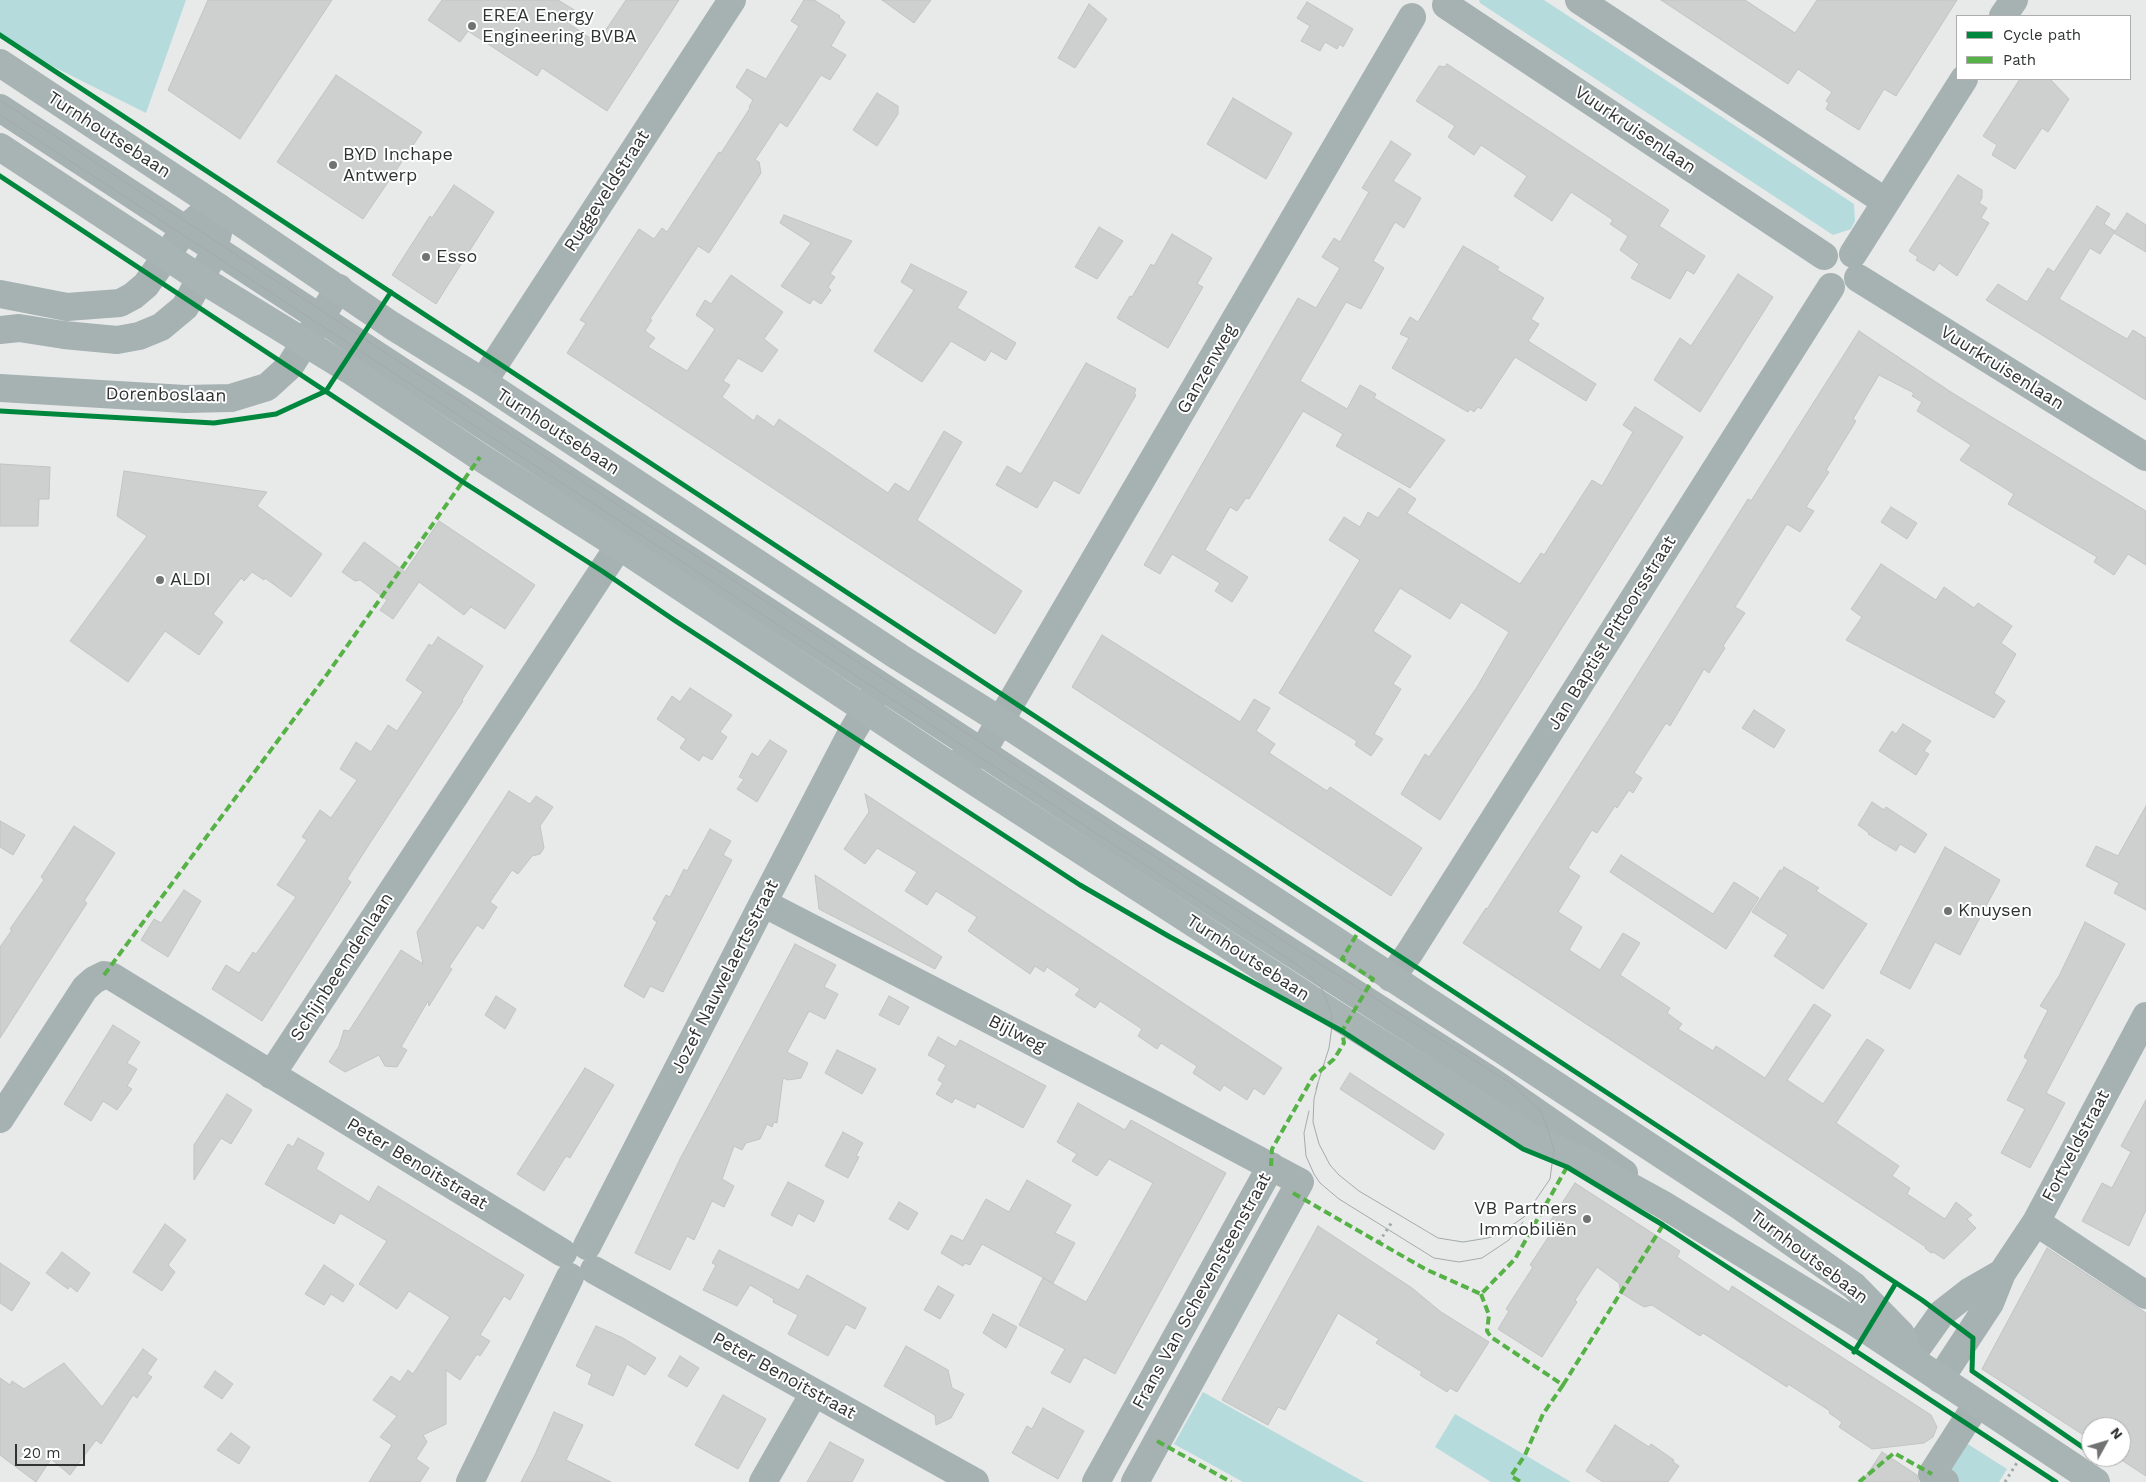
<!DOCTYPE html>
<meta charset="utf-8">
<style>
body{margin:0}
#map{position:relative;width:2146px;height:1482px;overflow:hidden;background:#e8eaea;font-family:"Work Sans",sans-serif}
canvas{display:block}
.legend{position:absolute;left:1956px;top:15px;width:175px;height:65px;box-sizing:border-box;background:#fff;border:1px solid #adadad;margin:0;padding:6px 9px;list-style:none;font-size:15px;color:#313333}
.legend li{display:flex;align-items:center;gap:10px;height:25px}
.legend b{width:25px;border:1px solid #adadad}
.north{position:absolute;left:2081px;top:1417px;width:50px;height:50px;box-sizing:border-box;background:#fff;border:1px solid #adadad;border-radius:50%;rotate:51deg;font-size:14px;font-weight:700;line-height:20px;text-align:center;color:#313333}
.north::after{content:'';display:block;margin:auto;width:18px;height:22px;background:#717373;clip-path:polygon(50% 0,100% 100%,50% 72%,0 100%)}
.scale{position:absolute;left:15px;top:1444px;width:70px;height:22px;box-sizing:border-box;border:2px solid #313333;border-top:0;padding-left:6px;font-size:15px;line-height:18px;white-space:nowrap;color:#313333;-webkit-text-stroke:4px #fff;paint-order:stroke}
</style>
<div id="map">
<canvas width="2146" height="1482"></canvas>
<ul class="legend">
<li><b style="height:6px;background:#00873e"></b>Cycle path</li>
<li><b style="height:6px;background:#56b246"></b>Path</li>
</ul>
<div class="north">N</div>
<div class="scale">20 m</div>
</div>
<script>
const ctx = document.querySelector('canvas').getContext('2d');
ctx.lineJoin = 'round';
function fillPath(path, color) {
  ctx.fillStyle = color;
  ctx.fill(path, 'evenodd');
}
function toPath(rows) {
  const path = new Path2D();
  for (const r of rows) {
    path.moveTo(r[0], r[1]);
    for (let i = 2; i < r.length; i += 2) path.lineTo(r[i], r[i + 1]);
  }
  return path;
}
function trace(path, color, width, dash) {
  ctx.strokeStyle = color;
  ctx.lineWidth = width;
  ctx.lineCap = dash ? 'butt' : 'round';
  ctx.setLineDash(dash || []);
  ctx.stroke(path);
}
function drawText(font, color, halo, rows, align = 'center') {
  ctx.font = font + ' "Work Sans",sans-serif';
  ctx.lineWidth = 4;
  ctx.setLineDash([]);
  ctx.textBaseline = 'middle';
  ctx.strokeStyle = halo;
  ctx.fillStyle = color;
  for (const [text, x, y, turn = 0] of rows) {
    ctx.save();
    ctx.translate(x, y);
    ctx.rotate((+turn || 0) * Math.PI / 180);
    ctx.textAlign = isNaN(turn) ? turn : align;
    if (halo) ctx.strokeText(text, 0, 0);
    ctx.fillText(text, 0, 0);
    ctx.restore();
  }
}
fillPath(toPath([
 [0,0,186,0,146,113,34,57,0,34],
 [1479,0,1544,0,1854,204,1855,221,1851,229,1833,235,1480,3],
 [1203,1392,1364,1482,1243,1482,1174,1444],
 [1455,1414,1571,1482,1491,1482,1435,1447],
 [1963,1441,2007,1469,1999,1482,1959,1482,1952,1477,1947,1466]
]), '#b5dbdc');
const building = toPath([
 [208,0,332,0,240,139,168,90,208,0],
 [442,0,558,0,576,11,568,23,597,43,626,0,679,0,607,111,542,68,537,76,468,31,460,42,428,20,442,0],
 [804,0,814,0,840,16,839,17,845,22,831,46,846,55,830,80,821,75,787,127,780,122,755,160,759,162,761,173,709,253,698,246,650,319,652,320,645,331,655,338,648,347,687,371,715,329,696,315,705,300,711,304,731,275,783,312,764,339,778,350,762,372,738,358,723,381,730,385,722,397,754,421,757,415,774,427,779,419,888,493,895,483,909,492,944,431,962,442,917,520,1022,591,995,634,567,353,586,323,580,320,639,229,654,239,662,228,667,232,719,152,721,153,750,108,749,107,753,100,736,87,747,69,766,79,799,26,791,21,804,0],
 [882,0,931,0,914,23,882,0],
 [1661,0,1745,0,1795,33,1817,0,1957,0,1896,96,1884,89,1859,130,1826,109,1829,103,1826,101,1832,92,1798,69,1788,84,1661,0],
 [1307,2,1353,29,1343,47,1340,44,1337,49,1325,42,1320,51,1301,41,1310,26,1297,18,1307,2],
 [1089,4,1107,19,1075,68,1058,58,1089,4],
 [1447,64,1669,210,1659,226,1705,256,1694,274,1687,270,1670,299,1631,278,1639,264,1620,250,1628,236,1610,224,1613,220,1571,192,1552,221,1514,196,1527,176,1481,145,1474,155,1448,137,1455,126,1416,101,1439,66,1445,67,1447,64],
 [336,75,422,132,363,219,277,162,336,75],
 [2020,79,2050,79,2069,99,2048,132,2042,128,2015,169,1992,155,1997,145,1983,136,2020,79],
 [877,93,898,106,898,114,877,146,853,130,877,93],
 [1233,98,1292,133,1266,179,1207,144,1233,98],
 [1391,141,1411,154,1393,181,1421,198,1404,228,1395,222,1373,261,1384,268,1361,309,1346,302,1300,381,1347,409,1360,385,1376,394,1374,398,1445,440,1410,488,1336,446,1343,434,1303,411,1249,499,1246,498,1237,511,1230,507,1205,550,1248,577,1232,602,1215,591,1220,583,1172,554,1160,574,1144,565,1298,298,1316,308,1340,268,1322,257,1334,238,1340,242,1369,192,1362,188,1391,141],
 [1958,175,1982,190,1982,198,1979,203,1987,208,1981,218,1989,223,1957,276,1939,263,1934,271,1916,260,1918,257,1909,251,1958,175],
 [454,185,494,212,436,304,392,275,430,216,432,218,454,185],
 [2097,206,2110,214,2104,224,2115,231,2100,254,2090,248,2059,299,2127,339,2133,330,2146,338,2146,400,1986,300,1998,284,2027,302,2048,268,2054,272,2097,206],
 [2127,213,2146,225,2146,252,2114,233,2127,213],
 [784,215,852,241,830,274,835,277,828,287,831,290,821,304,813,299,810,304,781,286,811,243,780,223,784,215],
 [1099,227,1123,241,1097,279,1075,267,1099,227],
 [1172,234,1212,258,1197,284,1203,287,1168,348,1117,318,1130,296,1132,297,1151,264,1154,266,1172,234],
 [1463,246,1499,267,1497,270,1544,298,1531,319,1539,324,1528,341,1596,384,1586,401,1515,357,1481,409,1478,407,1474,412,1470,409,1468,412,1392,368,1409,338,1400,334,1410,317,1418,322,1463,246],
 [911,264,967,292,957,308,1016,343,1006,360,991,351,985,361,951,341,922,382,874,351,914,290,901,282,911,264],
 [1738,274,1773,297,1700,412,1654,380,1680,338,1691,346,1738,274],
 [1859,331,1954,394,2146,511,2146,565,2128,554,2114,575,2094,562,2097,557,2008,504,2014,494,1960,460,1971,445,1917,411,1922,402,1912,396,1914,393,1879,375,1853,419,1856,421,1826,470,1829,472,1806,507,1814,511,1800,532,1787,524,1735,607,1745,613,1723,646,1725,648,1709,673,1704,669,1670,726,1666,723,1634,773,1642,778,1633,793,1629,790,1617,808,1615,806,1597,833,1592,830,1568,868,1580,876,1558,912,1582,927,1569,950,1600,970,1623,933,1640,943,1620,975,1670,1008,1667,1013,1682,1024,1678,1029,1713,1051,1716,1046,1765,1078,1814,1004,1831,1015,1787,1080,1823,1104,1867,1039,1884,1050,1836,1123,1899,1166,1892,1176,1910,1188,1907,1194,1945,1219,1956,1202,1972,1215,1967,1219,1976,1228,1944,1259,1933,1252,1931,1253,1925,1248,1926,1247,1463,943,1486,908,1487,909,1608,721,1748,499,1751,501,1859,331],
 [1086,363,1136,389,1134,394,1136,395,1079,494,1054,480,1037,508,996,485,1007,466,1021,474,1086,363],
 [1635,407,1683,437,1440,820,1401,794,1425,754,1429,757,1477,687,1509,632,1461,602,1450,619,1400,588,1373,631,1411,656,1393,684,1401,689,1374,734,1383,739,1371,756,1355,745,1357,741,1279,693,1360,560,1329,540,1344,517,1360,527,1368,512,1378,518,1399,488,1416,499,1407,513,1520,584,1541,553,1544,555,1592,480,1602,486,1633,432,1623,425,1635,407],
 [0,464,50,467,49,499,39,499,38,526,0,526,0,464],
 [124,471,267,492,257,506,322,554,291,597,265,578,264,580,252,572,244,581,241,578,213,614,223,622,199,655,165,631,128,682,70,641,147,536,117,516,124,471],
 [1891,507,1917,523,1907,539,1881,522,1891,507],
 [439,521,535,585,505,629,471,607,464,615,419,582,393,619,380,610,387,600,360,580,355,581,342,572,364,542,405,572,439,521],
 [1881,564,1936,600,1944,587,1974,608,1978,603,2012,626,2001,643,2016,654,1994,693,2005,701,1994,718,1846,640,1862,617,1851,609,1881,564],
 [1102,635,1240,722,1254,699,1270,708,1256,731,1275,744,1269,753,1327,791,1330,787,1422,848,1391,896,1072,687,1102,635],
 [438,637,483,666,462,700,463,701,370,843,347,879,351,882,262,1021,212,989,226,965,239,973,253,952,256,954,296,897,277,885,307,840,302,837,320,810,331,818,357,780,340,769,356,742,371,752,388,725,397,731,423,692,406,680,429,644,432,646,438,637],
 [690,688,732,715,720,732,727,737,712,760,703,755,699,761,680,748,686,739,657,719,672,696,680,702,690,688],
 [1754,710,1785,730,1774,748,1742,728,1754,710],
 [1903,724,1931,741,1924,751,1929,754,1916,775,1879,751,1892,731,1896,734,1903,724],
 [770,740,787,751,757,802,737,789,744,779,739,777,752,753,758,757,770,740],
 [509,791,530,804,536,796,553,807,540,826,544,848,540,854,532,856,518,874,512,870,490,902,497,907,483,929,477,925,449,967,452,969,429,1006,428,1001,401,1047,407,1050,397,1067,385,1066,379,1055,345,1072,329,1062,339,1046,344,1030,349,1031,401,950,423,964,417,932,509,791],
 [865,794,1282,1068,1264,1095,1254,1088,1247,1100,1224,1085,1220,1091,1193,1073,1197,1066,1161,1043,1157,1049,1138,1036,1142,1029,1100,1001,1095,1008,1075,995,1080,989,1047,967,1044,972,1035,966,1030,974,968,931,977,917,936,891,927,905,905,891,917,872,877,848,865,864,844,849,869,812,865,794],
 [1872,802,1884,810,1886,807,1927,834,1915,853,1900,844,1896,851,1868,834,1869,833,1858,825,1872,802],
 [2146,806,2146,910,2114,893,2119,883,2086,866,2096,846,2118,856,2146,806],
 [0,821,25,835,13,855,0,847,0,821],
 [74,826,115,853,84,901,87,903,0,1038,0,947,12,930,10,929,44,880,41,877,74,826],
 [710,829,731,841,723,855,732,860,663,992,650,986,644,998,624,986,657,922,653,919,666,895,670,897,684,869,687,871,710,829],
 [1945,847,2000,880,1960,955,1935,942,1910,989,1880,973,1945,847],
 [1621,855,1713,914,1734,882,1759,898,1726,949,1610,872,1621,855],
 [1784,867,1819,888,1816,891,1867,924,1823,989,1774,956,1788,935,1752,912,1780,870,1782,871,1784,867],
 [815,875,942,957,935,969,819,909,815,875],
 [184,890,201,901,168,957,141,940,154,919,161,923,184,890],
 [2085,922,2125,944,2046,1093,2065,1103,2030,1168,2001,1153,2025,1109,2007,1100,2028,1060,2024,1057,2048,1010,2040,1006,2059,976,2085,922],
 [795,944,836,965,824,987,838,994,825,1019,809,1011,787,1052,808,1063,801,1078,788,1080,783,1078,777,1123,774,1122,772,1127,767,1124,760,1139,746,1143,742,1150,734,1146,722,1179,734,1186,724,1207,712,1201,694,1240,687,1236,670,1270,635,1253,680,1159,795,944],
 [496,996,516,1009,505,1029,485,1015,496,996],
 [889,996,909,1007,899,1025,879,1015,889,996],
 [113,1025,140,1042,127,1063,137,1069,127,1086,132,1089,117,1110,103,1101,91,1121,64,1104,113,1025],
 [938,1037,956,1047,960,1040,1046,1086,1023,1128,977,1103,975,1108,955,1098,952,1103,936,1094,943,1083,938,1080,946,1065,928,1055,938,1037],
 [837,1050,876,1069,862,1094,825,1073,837,1050],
 [585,1068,614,1085,570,1158,566,1156,544,1191,517,1174,585,1068],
 [1350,1073,1444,1134,1434,1150,1340,1089,1350,1073],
 [227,1094,252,1110,231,1144,221,1138,194,1180,194,1145,227,1094],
 [2146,1100,2146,1210,2129,1246,2082,1221,2102,1183,2112,1188,2131,1152,2121,1146,2146,1100],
 [1078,1103,1125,1130,1131,1120,1226,1173,1115,1374,1084,1357,1070,1383,1051,1373,1065,1349,1019,1325,1043,1278,1086,1302,1153,1183,1109,1159,1097,1176,1072,1161,1077,1154,1057,1142,1078,1103],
 [843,1132,863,1143,856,1156,859,1157,848,1178,825,1166,843,1132],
 [298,1138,324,1153,316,1169,369,1202,378,1186,524,1275,510,1300,504,1296,480,1335,490,1341,480,1356,477,1354,460,1380,446,1370,446,1424,423,1435,427,1442,416,1459,429,1468,420,1482,369,1482,392,1445,380,1437,397,1416,373,1400,391,1376,400,1382,408,1370,413,1374,450,1317,409,1291,397,1309,359,1284,387,1241,340,1213,334,1224,265,1184,288,1144,293,1147,298,1138],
 [1027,1180,1071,1205,1055,1233,1075,1243,1053,1283,982,1244,970,1265,965,1263,963,1266,941,1253,951,1235,963,1241,986,1199,1009,1212,1027,1180],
 [788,1182,824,1201,814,1222,798,1213,792,1226,771,1215,788,1182],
 [1575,1183,1680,1251,1677,1257,1729,1292,1732,1286,1931,1415,1937,1427,1933,1437,1924,1443,1872,1449,1839,1427,1842,1422,1829,1413,1830,1411,1788,1384,1787,1387,1703,1333,1700,1336,1652,1305,1644,1307,1621,1293,1619,1283,1597,1267,1575,1300,1577,1302,1542,1357,1498,1329,1509,1311,1506,1309,1533,1267,1530,1265,1553,1230,1547,1226,1575,1183],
 [899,1202,918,1213,908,1230,889,1219,899,1202],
 [165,1224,186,1240,168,1265,175,1272,162,1291,133,1272,165,1224],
 [1318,1226,1412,1288,1441,1312,1489,1342,1457,1392,1450,1388,1447,1392,1420,1375,1422,1372,1376,1343,1379,1339,1338,1313,1285,1410,1278,1407,1268,1425,1222,1400,1318,1226],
 [2047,1248,2146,1313,2146,1476,2117,1457,2121,1457,2121,1427,2091,1427,2091,1440,1982,1369,2047,1248],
 [719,1250,799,1290,807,1275,866,1308,855,1329,846,1324,828,1356,788,1334,798,1315,773,1302,774,1299,750,1285,737,1306,703,1290,716,1265,712,1263,719,1250],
 [62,1252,90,1273,77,1292,70,1286,68,1289,46,1273,62,1252],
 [0,1263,30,1283,12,1311,0,1303,0,1263],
 [324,1265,354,1285,343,1302,331,1294,324,1305,305,1294,324,1265],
 [938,1286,954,1295,940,1319,924,1310,938,1286],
 [993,1314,1017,1327,1006,1348,983,1333,993,1314],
 [596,1326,623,1338,656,1358,645,1375,627,1364,613,1396,588,1384,592,1374,576,1366,596,1326],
 [906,1346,948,1370,952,1388,964,1394,951,1418,936,1425,935,1415,884,1386,906,1346],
 [143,1349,157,1359,147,1374,152,1377,137,1398,133,1395,101,1444,96,1440,70,1475,51,1459,36,1482,0,1455,0,1378,10,1385,12,1381,24,1389,64,1363,102,1407,143,1349],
 [680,1356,699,1368,687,1387,668,1376,680,1356],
 [215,1371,233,1384,222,1399,204,1387,215,1371],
 [723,1395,766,1419,738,1469,695,1445,723,1395],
 [1043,1408,1084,1431,1058,1479,1012,1453,1027,1426,1032,1429,1043,1408],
 [554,1412,583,1425,566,1460,611,1482,521,1482,535,1455,554,1412],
 [1615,1425,1649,1447,1651,1444,1674,1460,1673,1462,1679,1466,1668,1482,1603,1482,1586,1471,1615,1425],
 [231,1433,250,1447,239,1464,217,1450,231,1433],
 [830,1442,864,1460,852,1482,807,1482,830,1442],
 [1882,1452,1917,1475,1919,1482,1862,1482,1882,1452]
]);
fillPath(building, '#ced0d0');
trace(building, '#c2c3c3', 1);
trace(toPath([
 [1379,1242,1392,1222],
 [2005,1482,2018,1461]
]), '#a0a9a9', 3, [2.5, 4]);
trace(toPath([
 [1579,0,1886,202],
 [1446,5,1824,256],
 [2003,16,2014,0],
 [0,108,1119,842,1490,1080,1624,1173],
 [1853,254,1964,79],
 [1858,278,2146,457],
 [0,294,67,307,120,303,133,296,146,285,185,229,202,214,218,207,219,228,213,255,185,307,161,327,139,336,117,340,64,335,19,328,0,330],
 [483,382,732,0],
 [0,388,185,399,231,398,267,387,290,366,339,288],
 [964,758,975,756,985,747,1412,17],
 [763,903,1151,1103,1300,1182,1135,1482],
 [1391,978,1410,952,1831,287],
 [271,1075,619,546],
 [0,1119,85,988,94,980,104,975,111,976,563,1253],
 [2036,1222,2146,1295],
 [587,1246,763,903,851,734,878,689],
 [594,1270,975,1482],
 [1910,1358,1942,1313,1969,1292,2002,1273],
 [1940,1379,1990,1303,2002,1273,2036,1222,2146,1016],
 [470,1482,570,1277],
 [763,1482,814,1393],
 [1096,1482,1271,1166],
 [1945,1482,1932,1474,1977,1404]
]), '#a6b1b2', 28);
trace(toPath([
 [0,63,218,207,391,325,483,382,899,657,1001,721,1740,1206,1854,1286,1901,1334,1908,1352],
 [0,147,201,279,353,372,480,457,619,546,943,761,1331,1012,1527,1135,1589,1164,1662,1204,1855,1322,2096,1482]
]), '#a8b3b3', 28);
trace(toPath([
 [0,100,1293,947,1512,1084,1540,1110,1546,1124,1554,1149,1550,1179,1524,1217,1499,1234,1488,1238,1463,1242,1438,1238,1359,1191,1339,1175,1330,1165,1319,1144,1313,1122,1314,1099,1318,1083],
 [0,115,1302,968,1321,987,1331,1012,1332,1026,1329,1048,1316,1089],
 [1309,1111,1304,1133,1306,1156,1314,1174,1320,1183,1339,1199,1434,1258,1459,1262,1482,1258,1509,1240,1523,1222]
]), '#a4aaaa', 1);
trace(toPath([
 [104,975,328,673,480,457],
 [1271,1166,1272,1149,1313,1077,1334,1059,1344,1043,1342,1031,1373,979,1342,959,1360,929],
 [1293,1193,1425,1269,1481,1294,1515,1259,1567,1167],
 [1481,1294,1489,1315,1487,1331,1491,1337,1563,1385,1543,1414,1525,1455,1511,1476,1521,1482],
 [1563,1385,1663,1225],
 [1157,1441,1231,1482],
 [1859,1482,1894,1453,1932,1474]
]), '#56b246', 4, [8, 4]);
trace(toPath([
 [0,35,1922,1300,1973,1338,1972,1371,2091,1453],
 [0,176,463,482,602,571,674,620,1080,885,1170,937,1342,1031,1523,1149,1567,1167,1663,1225,2056,1482],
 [0,411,214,423,276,414,326,391,391,292],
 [1854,1352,1896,1283]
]), '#00873e', 5);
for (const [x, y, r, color] of [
 [472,26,5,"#717373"],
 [333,165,5,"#717373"],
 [426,257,5,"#717373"],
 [160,580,5,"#717373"],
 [1948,911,5,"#717373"],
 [1587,1219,5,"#717373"]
]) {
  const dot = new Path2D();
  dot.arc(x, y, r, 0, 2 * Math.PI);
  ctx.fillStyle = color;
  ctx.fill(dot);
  trace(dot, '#fff', 2);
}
drawText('18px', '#313333', '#fff', [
 ["EREA Energy",482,16],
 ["Engineering BVBA",482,37],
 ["BYD Inchape",343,155],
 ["Antwerp",343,176],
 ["Esso",436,257],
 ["ALDI",170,580],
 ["Knuysen",1958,911],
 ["VB Partners",1577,1209,"right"],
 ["Immobiliën",1577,1230,"right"]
], 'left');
drawText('18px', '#313333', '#fff', [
 ["Vuurkruisenlaan",1635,130,34],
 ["Turnhoutsebaan",109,135,33],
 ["Ruggeveldstraat",607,191,-57],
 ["Vuurkruisenlaan",2002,368,32],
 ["Ganzenweg",1207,369,-60],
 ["Dorenboslaan",166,395,1],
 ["Turnhoutsebaan",558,432,33],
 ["Jan Baptist Pittoorsstraat",1612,633,-58],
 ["Turnhoutsebaan",1248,958,33],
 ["Schijnbeemdenlaan",342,967,-57],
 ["Jozef Nauwelaertsstraat",725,977,-63],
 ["Bijlweg",1017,1034,27],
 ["Fortveldstraat",2076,1146,-62],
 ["Peter Benoitstraat",417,1164,31],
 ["Turnhoutsebaan",1809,1257,37],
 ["Frans Van Schevensteenstraat",1202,1291,-61],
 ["Peter Benoitstraat",784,1376,29]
]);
</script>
